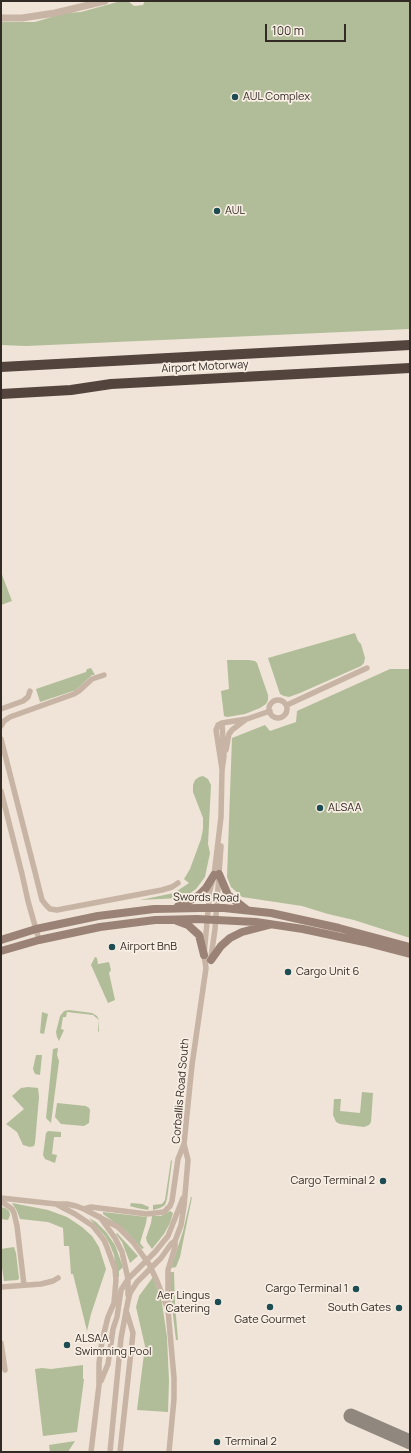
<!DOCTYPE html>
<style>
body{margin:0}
#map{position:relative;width:411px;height:1453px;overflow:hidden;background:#efe4d7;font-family:Manrope,sans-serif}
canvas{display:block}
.frame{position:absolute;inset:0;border:2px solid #322a25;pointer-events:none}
.scale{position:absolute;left:265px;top:24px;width:81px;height:18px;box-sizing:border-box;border:2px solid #322a25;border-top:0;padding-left:5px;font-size:12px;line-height:14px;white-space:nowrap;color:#322a25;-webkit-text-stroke:3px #f8eee3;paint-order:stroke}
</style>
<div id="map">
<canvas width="411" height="1453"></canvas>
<div class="frame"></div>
<div class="scale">100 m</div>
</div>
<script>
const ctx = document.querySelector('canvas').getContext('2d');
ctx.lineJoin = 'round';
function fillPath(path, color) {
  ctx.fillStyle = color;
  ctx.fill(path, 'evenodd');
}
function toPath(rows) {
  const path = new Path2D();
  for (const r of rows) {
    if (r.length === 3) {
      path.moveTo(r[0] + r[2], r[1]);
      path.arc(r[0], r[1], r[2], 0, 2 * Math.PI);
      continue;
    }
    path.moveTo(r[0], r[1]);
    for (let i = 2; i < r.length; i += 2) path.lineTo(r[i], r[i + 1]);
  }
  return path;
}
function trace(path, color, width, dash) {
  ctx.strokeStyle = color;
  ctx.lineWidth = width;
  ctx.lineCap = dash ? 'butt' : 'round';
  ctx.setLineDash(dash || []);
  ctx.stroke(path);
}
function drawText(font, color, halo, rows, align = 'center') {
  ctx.font = font + ' Manrope,sans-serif';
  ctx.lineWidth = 3.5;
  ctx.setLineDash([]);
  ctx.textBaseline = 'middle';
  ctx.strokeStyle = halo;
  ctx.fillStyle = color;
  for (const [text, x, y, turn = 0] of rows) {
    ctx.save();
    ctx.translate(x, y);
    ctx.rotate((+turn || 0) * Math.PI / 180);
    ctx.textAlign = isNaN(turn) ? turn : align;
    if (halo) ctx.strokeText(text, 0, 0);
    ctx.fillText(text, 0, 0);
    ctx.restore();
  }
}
fillPath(toPath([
 [121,1,128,1,134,6,143,5,145,1,410,1,410,329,26,346,1,345,1,22,35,22,65,13,81,12],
 [1,572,12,601,1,605],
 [355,633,358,641,361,644,365,658,364,663,361,666,300,693,289,697,284,696,280,694,268,658],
 [227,660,249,660,255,661,257,663,268,695,268,700,266,704,260,708,245,714,227,717,224,716,221,691,229,689],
 [91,668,95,675,92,675,76,690,40,702,36,689,86,672,87,669],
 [390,669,410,669,410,938,354,920,328,914,302,906,242,897,231,887,227,877,232,738,265,725,270,731,296,722,297,711],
 [203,776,208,779,211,785,208,844,210,853,205,877,196,889,189,894,180,898,140,900,174,893,189,883,184,879,190,869,201,839,203,829,203,818,193,792,193,785,195,780,199,777],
 [95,957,97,958,98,964,109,962,111,970,109,973,115,1000,108,1003,91,965],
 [69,1010,92,1013,97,1016,99,1020,99,1032,98,1031,99,1020,93,1015,67,1012,66,1017,63,1017,61,1029,64,1030,59,1041,57,1037,56,1032,60,1016,64,1011],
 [42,1012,48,1014,44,1034,40,1033],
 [58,1048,57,1055,59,1061,51,1123,46,1118,53,1049],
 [36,1055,42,1055,40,1075,35,1074,33,1069],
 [28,1087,38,1088,39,1097,35,1143,34,1146,30,1147,23,1145,17,1132,6,1124,24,1109,12,1096,21,1088],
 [362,1092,373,1093,371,1122,369,1125,364,1127,340,1124,336,1122,333,1115,334,1099,341,1099,340,1111,360,1113],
 [57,1103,86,1106,89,1108,90,1110,89,1123,84,1126,61,1124,55,1117],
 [48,1131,61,1132,61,1137,54,1137,52,1154,57,1155,55,1163,45,1159,43,1155,46,1133],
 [171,1160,172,1161,167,1199,165,1205,160,1208,153,1210,153,1205,162,1204,165,1200],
 [191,1197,192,1197,180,1257,176,1267,171,1268,183,1231],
 [12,1203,48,1210,67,1217,82,1227,92,1236,99,1247,106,1269,91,1314,87,1331,73,1274,71,1274,69,1246,64,1246,63,1228,48,1222,20,1219,17,1211],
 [131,1203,142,1204,149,1207,148,1210,137,1208,130,1206],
 [1,1207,5,1208,9,1211,10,1215,8,1220,1,1219],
 [170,1211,173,1213,170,1223,164,1234,152,1249,147,1242,146,1238,151,1223,152,1216,161,1216],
 [103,1212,147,1217,146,1223,140,1243,144,1248,142,1249,126,1231,103,1214],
 [89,1218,96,1222,106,1232,115,1245,123,1267,119,1271,119,1277,117,1277,114,1255,110,1245,105,1236],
 [117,1233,138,1256,130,1263,122,1242,116,1234],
 [14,1247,16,1253,19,1278,18,1280,4,1281,1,1261,1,1249],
 [170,1272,174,1272,175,1304,178,1340,176,1340,170,1290],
 [153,1277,162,1303,167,1337,169,1381,168,1412,137,1410,145,1346,136,1307,139,1296],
 [83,1365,83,1379,84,1379,77,1432,43,1436,35,1369,42,1368,51,1369],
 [75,1441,68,1452,50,1452,49,1445]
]), '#b0bd98');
trace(toPath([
 [351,1416,410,1442]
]), '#90877e', 15);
trace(toPath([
 [278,709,9],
 [287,705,367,668],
 [1,709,23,701,28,697,30,691],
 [1,726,4,721,10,717,74,694,79,691,92,679,104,675],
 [1,739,35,872,42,900,46,905,50,909,57,910,162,890,172,887,178,883],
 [226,750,229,734,232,730,245,720],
 [222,769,216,730,218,725,222,723,247,719,270,711],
 [1,791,22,874,28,901,39,940],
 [211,957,215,929,221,846],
 [1,1198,56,1204,67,1204,76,1206,84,1209,118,1227,133,1242,149,1264,157,1281,168,1310],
 [1,1201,12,1209,14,1213,17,1226,24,1285],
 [56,1204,75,1214,93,1226,104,1240,107,1247,115,1269,116,1280,114,1303,108,1317,102,1341,99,1363,99,1385,91,1452],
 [84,1209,91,1207,147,1214,164,1212,170,1206,172,1201,178,1159,184,1144],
 [100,1217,115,1238,122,1252,128,1279,128,1295],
 [1,1287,41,1284,53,1281,58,1278],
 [1,1343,5,1370],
 [101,1381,108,1364,113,1329,117,1317,121,1290,128,1279,155,1252,168,1236,183,1198],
 [110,1452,121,1338,128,1301,130,1293,137,1282,161,1258,171,1244,175,1241],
 [120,1452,133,1333,126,1310],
 [169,1452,174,1399,174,1378,168,1310,168,1270,175,1247,175,1241,181,1225,184,1206,188,1160,184,1144,192,1065,206,968,204,955,210,890,214,875,221,817,222,770,224,756,222,723]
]), '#c7b4a4', 5.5);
trace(toPath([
 [1,18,22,18,55,13,105,1]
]), '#c7b4a4', 7);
trace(toPath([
 [219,874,228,895,247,910],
 [178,906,195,898,200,894,206,888,214,875],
 [177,921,188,925,199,935,204,955],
 [1,940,36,929,98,916,154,909,200,908,224,908,271,913,339,928,410,947],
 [1,951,39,940,100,927,155,920,197,919,256,922,303,929,364,942,410,954],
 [211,960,221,946,230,938,242,932,269,925]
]), '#9a8376', 8);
trace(toPath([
 [1,367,410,345],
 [1,394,71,390,111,384,410,368]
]), '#53443d', 10);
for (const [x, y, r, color] of [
 [235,97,4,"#1d4d52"],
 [217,211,4,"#1d4d52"],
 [320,808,4,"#1d4d52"],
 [112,947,4,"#1d4d52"],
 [288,972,4,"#1d4d52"],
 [383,1181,4,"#1d4d52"],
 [356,1289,4,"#1d4d52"],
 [218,1302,4,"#1d4d52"],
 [270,1307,4,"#1d4d52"],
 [399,1308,4,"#1d4d52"],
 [67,1345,4,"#1d4d52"],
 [217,1442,4,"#1d4d52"]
]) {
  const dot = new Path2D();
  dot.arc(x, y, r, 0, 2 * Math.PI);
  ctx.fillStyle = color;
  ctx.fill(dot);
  trace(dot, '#f8eee3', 1.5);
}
drawText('11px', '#322a25', '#f8eee3', [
 ["AUL Complex",243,97],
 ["AUL",225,211],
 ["ALSAA",328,808],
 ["Airport BnB",120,947],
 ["Cargo Unit 6",296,972],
 ["Cargo Terminal 2",375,1181,"right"],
 ["Cargo Terminal 1",348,1289,"right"],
 ["Aer Lingus",210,1296,"right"],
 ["Catering",210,1309,"right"],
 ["South Gates",391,1308,"right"],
 ["Gate Gourmet",270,1320,"center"],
 ["ALSAA",75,1339],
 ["Swimming Pool",75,1352],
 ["Terminal 2",225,1442]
], 'left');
drawText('11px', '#322a25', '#f8eee3', [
 ["Airport Motorway",205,367,-3],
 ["Swords Road",206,898,1],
 ["Corballis Road South",181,1091,-85]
]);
</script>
